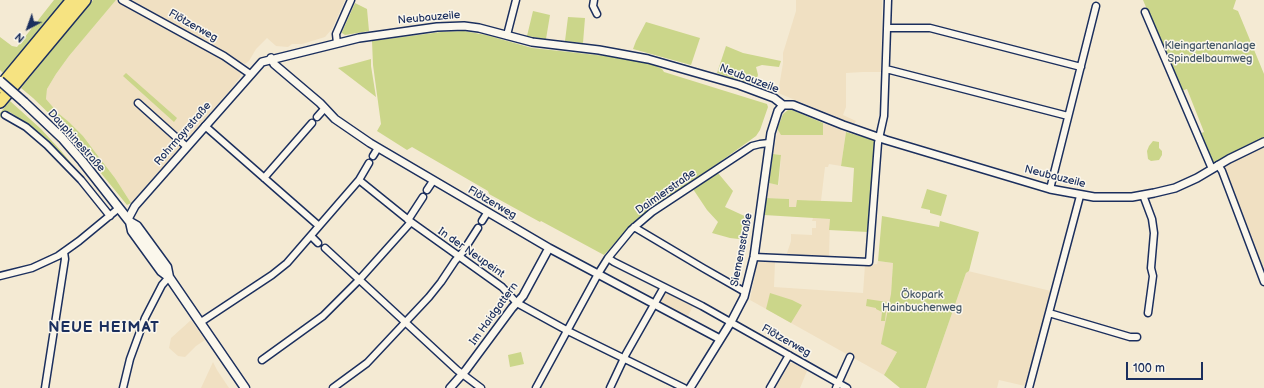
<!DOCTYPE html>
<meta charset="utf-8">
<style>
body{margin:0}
#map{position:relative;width:1264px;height:388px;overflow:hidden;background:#f4ead3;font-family:"Balsamiq Sans",sans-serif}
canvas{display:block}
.north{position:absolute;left:8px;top:8px;width:40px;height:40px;-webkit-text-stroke:3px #fbf7ec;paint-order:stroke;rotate:221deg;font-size:11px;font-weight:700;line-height:16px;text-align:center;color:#1b2f5e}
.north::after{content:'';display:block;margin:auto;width:14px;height:18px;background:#1b2f5e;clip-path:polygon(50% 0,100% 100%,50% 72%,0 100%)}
.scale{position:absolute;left:1126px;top:362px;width:77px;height:18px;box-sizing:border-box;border:2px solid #1b2f5e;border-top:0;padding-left:5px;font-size:12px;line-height:14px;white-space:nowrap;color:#1b2f5e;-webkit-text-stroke:3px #fbf7ec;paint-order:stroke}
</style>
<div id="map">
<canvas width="1264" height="388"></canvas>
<div class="north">N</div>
<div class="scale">100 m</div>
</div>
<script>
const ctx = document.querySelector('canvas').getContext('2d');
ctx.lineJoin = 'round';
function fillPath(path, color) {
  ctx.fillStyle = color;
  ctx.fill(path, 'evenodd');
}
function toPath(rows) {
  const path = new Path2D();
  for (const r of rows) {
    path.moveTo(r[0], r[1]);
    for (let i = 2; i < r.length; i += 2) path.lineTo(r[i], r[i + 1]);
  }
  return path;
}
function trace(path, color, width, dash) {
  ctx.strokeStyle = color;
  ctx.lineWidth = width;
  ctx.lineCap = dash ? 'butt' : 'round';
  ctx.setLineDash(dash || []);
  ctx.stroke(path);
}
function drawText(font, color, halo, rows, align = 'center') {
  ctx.font = font + ' "Balsamiq Sans",sans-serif';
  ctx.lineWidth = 3;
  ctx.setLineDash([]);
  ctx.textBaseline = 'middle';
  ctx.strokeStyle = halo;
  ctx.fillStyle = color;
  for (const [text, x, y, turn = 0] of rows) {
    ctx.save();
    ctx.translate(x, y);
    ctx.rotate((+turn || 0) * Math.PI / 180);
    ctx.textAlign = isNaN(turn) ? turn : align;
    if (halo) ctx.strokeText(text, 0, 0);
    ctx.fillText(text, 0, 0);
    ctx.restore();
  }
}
fillPath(toPath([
 [116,0,132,7,242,70,240,77,231,89,131,203,115,178,83,136,69,122,58,113,46,99,47,89,56,74,69,56],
 [132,0,345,0,332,29,325,37,302,44,292,44,288,47,276,46,267,38,256,49,249,61,245,64,237,61],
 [796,0,882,0,881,72,863,72,846,73,846,107,843,115,856,121,854,124,778,93,783,63,783,53,796,11],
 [823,123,846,132,841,166,829,164,828,167,825,167,821,201,797,200,797,207,789,207,789,199,767,198,769,183,779,185,781,155,773,154,778,127,778,130,823,135],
 [1264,147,1264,276,1225,169,1225,167,1240,158],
 [813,218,830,219,829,257,786,256,791,241,791,234,812,235,812,228,816,228,816,221,812,221],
 [759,261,775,262,774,287,863,293,865,265,877,264,878,261,893,263,891,294,897,352,884,375,750,300,757,263],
 [968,271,1051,291,1025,386,999,380,997,388,926,388,966,273],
 [665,290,694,304,687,318,657,303],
 [191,320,205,340,196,346,185,357,178,356,169,348,171,338],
 [213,362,217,370,229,388,201,388],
 [790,363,793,363,807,371,800,388,775,388]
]), '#f0e0c2');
fillPath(toPath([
 [54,0,64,0,3,73,0,70,0,37,12,46,17,47],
 [93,0,116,0,69,56,56,74,47,89,46,99,58,113,69,122,83,136,95,152,115,178,131,203,127,205,64,128,33,98,21,88],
 [1143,0,1236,0,1233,9,1238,11,1264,74,1264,137,1247,145,1213,163,1199,134,1204,132,1187,89,1181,91],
 [355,3,367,9,369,31,345,35,342,33,342,32],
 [533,11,550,15,546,39,527,36],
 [568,17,585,18,583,43,565,41],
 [646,22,700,38,691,65,633,49,636,41],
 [464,31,486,35,532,48,615,57,652,64,662,69,664,72,767,104,768,107,760,130,756,136,696,179,645,213,635,221,604,255,541,221,540,222,489,194,488,191,412,147,407,150,377,131,381,124,373,65,372,41,441,32],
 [726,46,743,53,781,61,779,67,762,65,756,67,758,75,754,85,717,73],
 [371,59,371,66,376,97,338,68],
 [126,73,177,118,174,122,123,76],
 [10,101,41,129,62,152,109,210,47,142,29,126,10,112,5,112,0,118,0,113],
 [788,110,792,110,823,123,823,135,781,135,778,130,778,127,783,114],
 [846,132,873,140,875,142,868,232,829,230,830,219,764,215,766,198,789,199,789,207,796,207,797,200,852,202,854,168,841,166],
 [1153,141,1159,142,1159,148,1162,151,1162,155,1159,160,1151,161,1148,159,1147,151,1149,146],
 [773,154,781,155,778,185,769,183],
 [718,173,733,191,725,207,751,219,747,240,730,238,712,233,718,222,707,210,693,189],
 [927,189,947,195,941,216,930,213,930,210,921,208],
 [882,216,939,227,940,221,979,232,969,271,966,273,926,388,900,388,884,375,897,352,881,344,891,294,893,263,878,261],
 [770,293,792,300,802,305,791,323,766,309],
 [867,299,887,302,885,321,881,321,882,312,876,309,876,308,866,306],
 [521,352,524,364,510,367,508,355]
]), '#cbd68a');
const minor = toPath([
 [122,0,224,56,250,74],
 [594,0,593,6,597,14],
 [1145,12,1212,169],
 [887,28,930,28,1081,67],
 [507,35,516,0],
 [337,43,336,34,351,0],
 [886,69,1068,116],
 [138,103,187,147],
 [5,115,26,127,47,145,81,180,110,216],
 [317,117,325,108],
 [205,126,319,226],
 [373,156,378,148],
 [1218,165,1222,171,1264,282],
 [264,178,312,123],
 [359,180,411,222,502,287,517,303,568,331,684,388],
 [1050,189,1096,6],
 [427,190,433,181],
 [1143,195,1152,219,1154,233,1151,268,1153,276,1148,313],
 [408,220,423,197],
 [482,221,487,213],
 [634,227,703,268,745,292],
 [311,236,318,243],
 [325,248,457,370,481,388],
 [754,257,869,262,878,143,884,116,888,0],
 [608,258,614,262,702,306,847,388],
 [0,276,32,268,58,256,79,241,119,208],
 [1049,313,1130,337,1137,337],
 [201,322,272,275,287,263,359,180,369,163],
 [262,360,323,316,359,280,411,222],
 [45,388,65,259,64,252],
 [123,388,130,359,145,318,162,285,169,277],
 [333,388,367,363,429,297,441,282,455,261,462,253,478,228],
 [536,388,598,274,608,258,631,230,652,212,752,146,760,144,769,143],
 [610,388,626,354,664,287],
 [770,388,789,355],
 [836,388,850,357],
 [1029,388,1080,196]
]);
const tertiary = toPath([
 [271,58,274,64,320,103,335,119,370,143,549,248,720,339],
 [128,219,135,206,262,62,359,38,437,27,464,26,479,28,532,42,599,50,648,59,739,85,774,98,783,105,793,105,843,125,886,140,1050,189,1094,197,1132,197,1154,193,1175,188,1197,178,1229,159,1264,142],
 [450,388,466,370,512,308,523,296,549,248],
 [690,388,731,322,744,297,754,257,771,133,778,111,783,105]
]);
const secondary = toPath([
 [24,102,62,138,82,161,130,222,137,226,167,267,169,277],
 [130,222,132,231,161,271,169,277,245,388]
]);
const motorway = toPath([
 [0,87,72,0],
 [0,102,85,0]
]);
trace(minor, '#1b2f5e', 9);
trace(tertiary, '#1b2f5e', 10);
trace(secondary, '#1b2f5e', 11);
trace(motorway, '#1b2f5e', 14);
trace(minor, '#fbf7ec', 6);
trace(tertiary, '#fbf7ec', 7);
trace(secondary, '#fbf7ec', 8);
trace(motorway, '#f6e381', 11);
const secondaryBridge = toPath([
 [0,81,24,102]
]);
trace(secondaryBridge, '#1b2f5e', 11, []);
trace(secondaryBridge, '#fbf7ec', 8);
drawText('11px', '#1b2f5e', '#fbf7ec', [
 ["Neubauzeile",429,18,-5],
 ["Flötzerweg",193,26,29],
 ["Neubauzeile",749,79,21],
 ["Rohrmayrstraße",183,134,-49],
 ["Dauphinestraße",76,141,48],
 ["Neubauzeile",1055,177,14],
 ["Daimlerstraße",666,192,-35],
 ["Flötzerweg",492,203,30],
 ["Siemensstraße",742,250,-79],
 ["In der Neupeint",471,253,35],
 ["Im Haidgattern",494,314,-54],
 ["Flötzerweg",786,341,29]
]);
drawText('11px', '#475969', '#fbf7ec', [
 ["Kleingartenanlage",1210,46],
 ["Spindelbaumweg",1210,59],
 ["Ökopark",922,295],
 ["Hainbuchenweg",922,308]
]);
ctx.letterSpacing = '1px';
drawText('bold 15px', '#1b2f5e', '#fbf7ec', [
 ["NEUE HEIMAT",104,328]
]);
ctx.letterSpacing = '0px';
</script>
